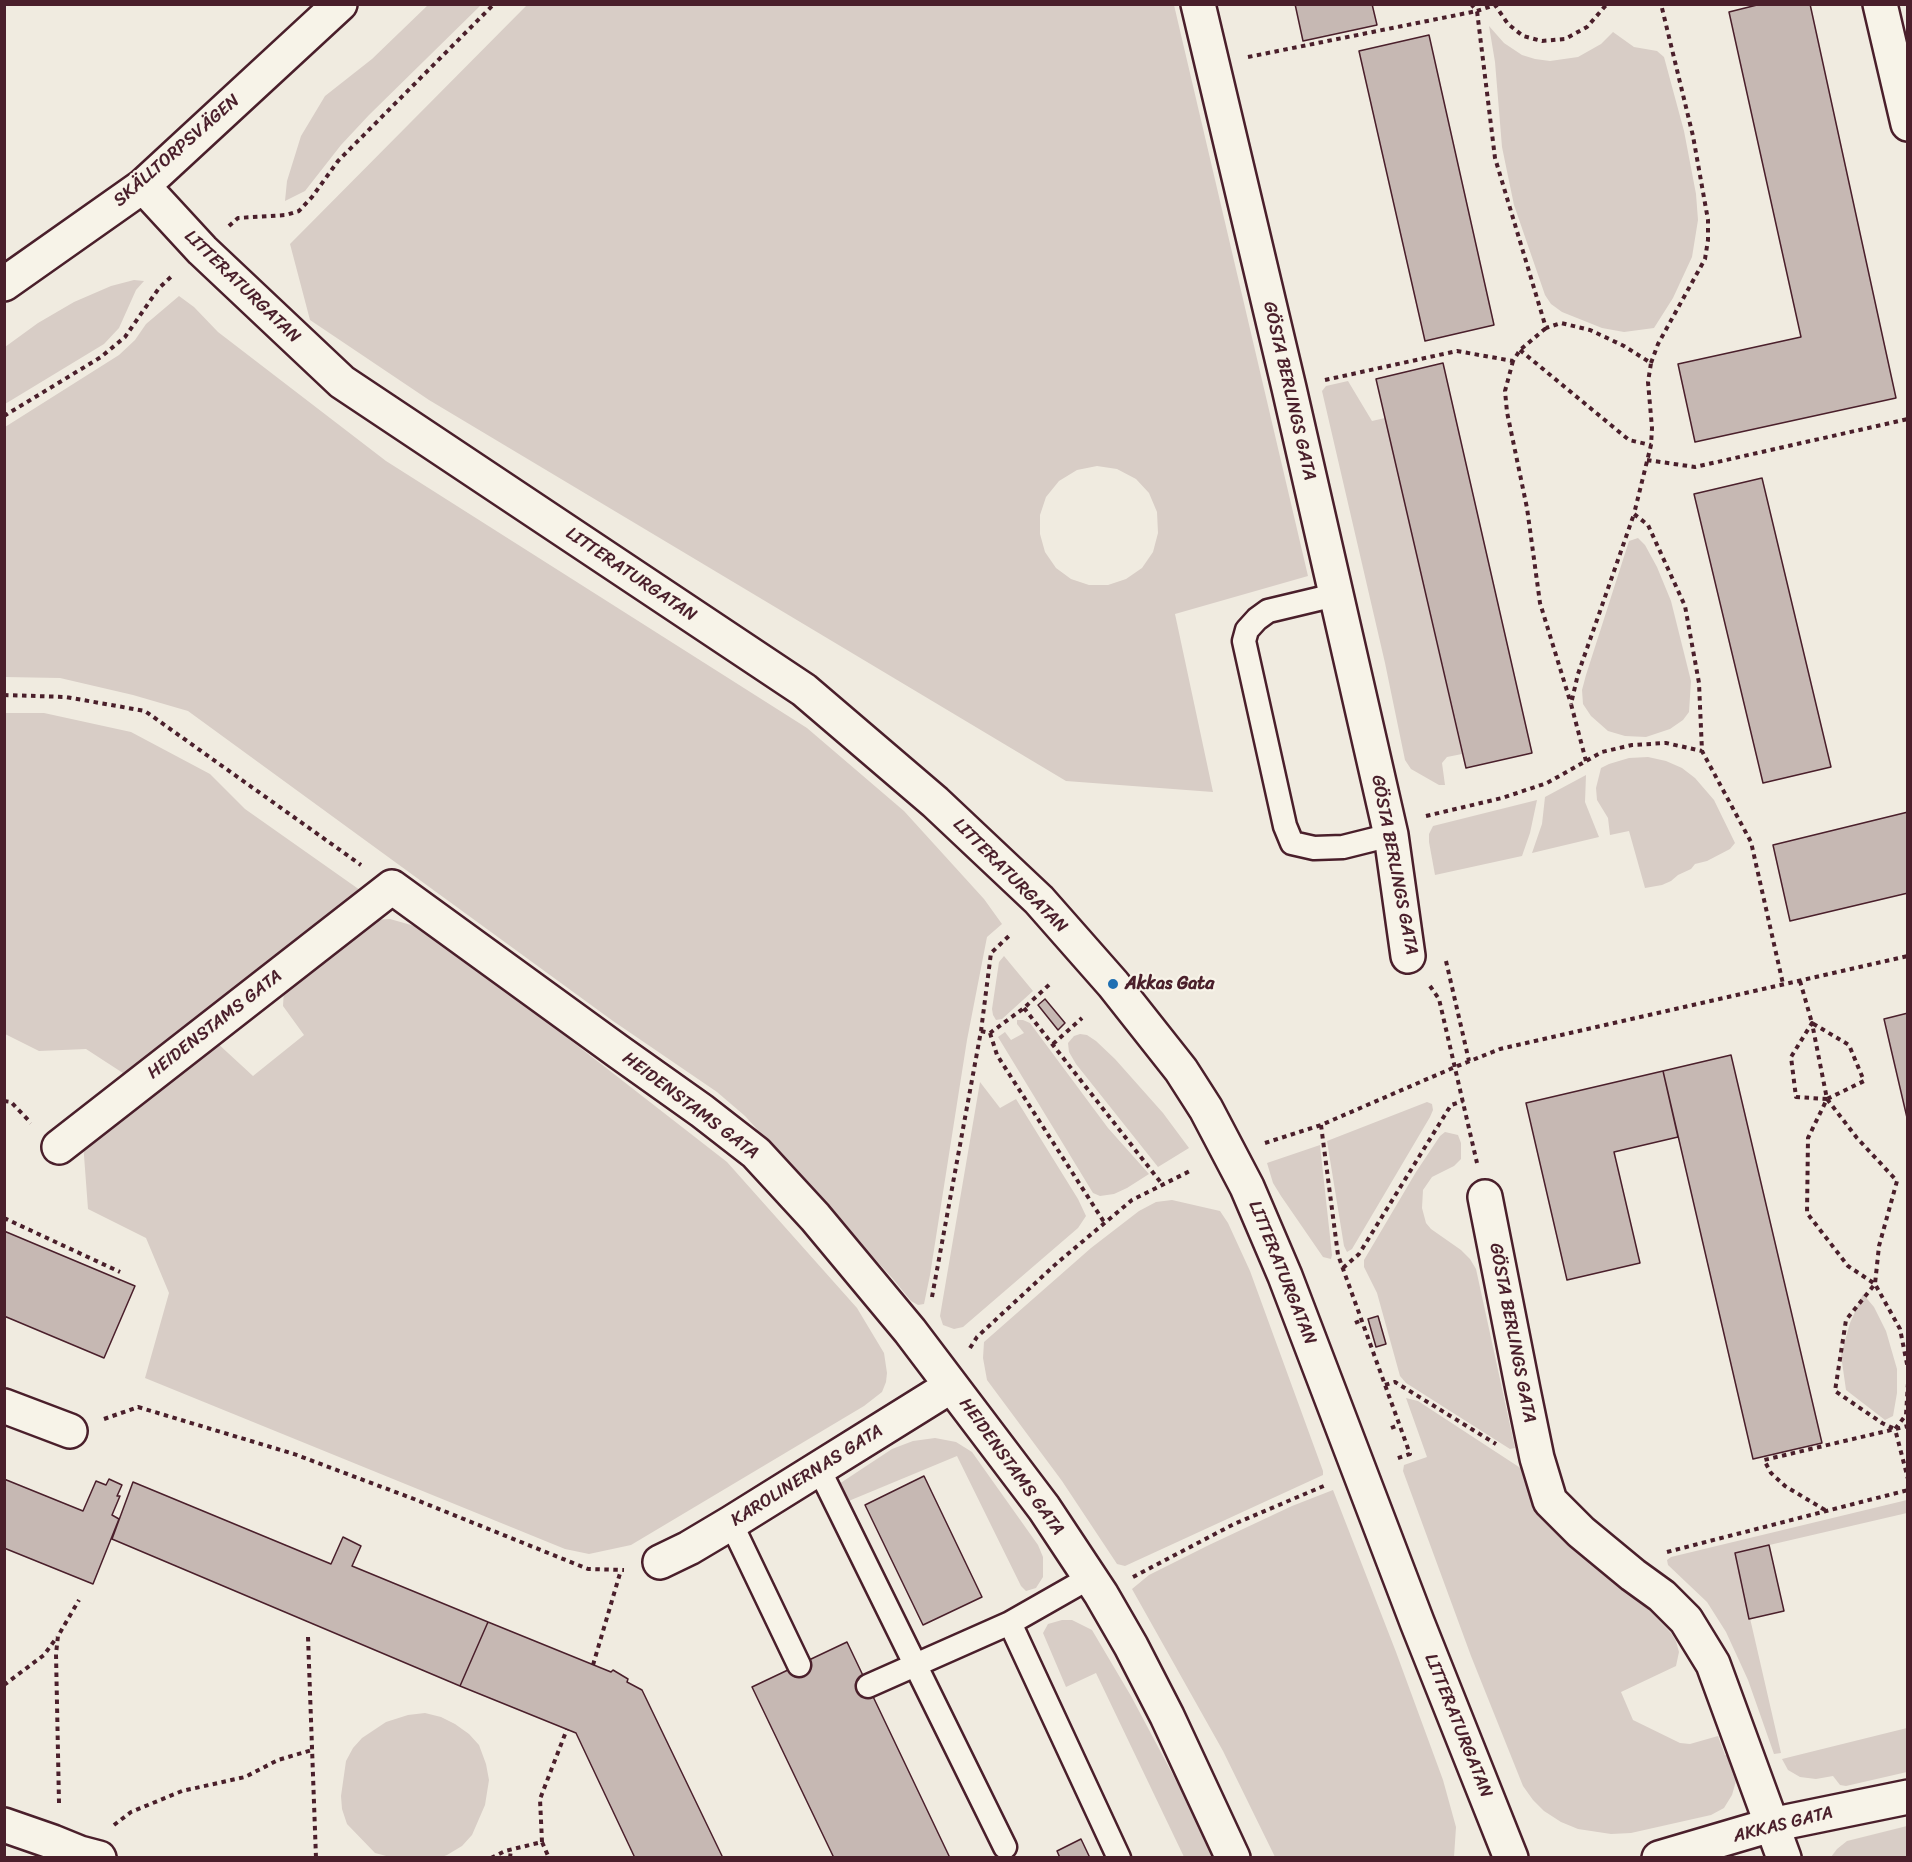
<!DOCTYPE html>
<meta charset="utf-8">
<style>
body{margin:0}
#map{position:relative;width:1912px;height:1862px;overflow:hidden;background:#f0ebe0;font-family:Sriracha,sans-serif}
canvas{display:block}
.frame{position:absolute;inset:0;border:6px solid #4a1f2b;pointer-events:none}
</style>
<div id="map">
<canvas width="1912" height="1862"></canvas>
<div class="frame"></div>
</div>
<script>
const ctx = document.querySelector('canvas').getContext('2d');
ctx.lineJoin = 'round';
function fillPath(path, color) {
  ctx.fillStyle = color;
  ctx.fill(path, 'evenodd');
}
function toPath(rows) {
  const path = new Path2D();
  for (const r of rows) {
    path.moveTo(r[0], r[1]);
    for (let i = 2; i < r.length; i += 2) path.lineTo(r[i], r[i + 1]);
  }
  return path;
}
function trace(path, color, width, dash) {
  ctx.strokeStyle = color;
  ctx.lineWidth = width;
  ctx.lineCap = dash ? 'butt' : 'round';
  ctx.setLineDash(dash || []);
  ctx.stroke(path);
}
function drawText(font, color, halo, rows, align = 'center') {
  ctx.font = font + ' Sriracha,sans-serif';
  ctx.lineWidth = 4.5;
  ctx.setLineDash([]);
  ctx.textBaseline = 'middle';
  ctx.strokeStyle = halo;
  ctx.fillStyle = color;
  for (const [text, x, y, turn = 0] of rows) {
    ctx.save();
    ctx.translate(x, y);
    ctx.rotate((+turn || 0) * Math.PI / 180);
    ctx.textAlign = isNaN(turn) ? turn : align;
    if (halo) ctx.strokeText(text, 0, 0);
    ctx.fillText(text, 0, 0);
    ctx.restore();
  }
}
fillPath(toPath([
 [428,5,481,5,369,115,341,145,305,191,285,201,287,181,301,136,325,96,372,59],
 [527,5,1174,5,1308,576,1175,614,1213,792,1066,781,429,400,310,320,290,244],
 [1097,466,1117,469,1136,479,1149,493,1157,512,1158,533,1153,552,1142,568,1126,579,1108,585,1089,585,1071,579,1056,568,1045,552,1040,534,1040,515,1046,497,1059,481,1077,470],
 [1489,26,1504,43,1522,55,1535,59,1550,61,1578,57,1601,44,1613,32,1634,47,1657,51,1664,57,1684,131,1696,194,1698,220,1692,257,1673,298,1654,328,1624,332,1602,328,1562,312,1551,304,1545,295,1514,205,1509,181,1502,147,1495,62],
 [134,280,144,281,136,290,119,328,104,344,5,404,5,347,38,323,74,302,111,286],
 [179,296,194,307,218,332,386,461,807,728,904,811,984,899,1002,924,987,937,967,1040,930,1275,924,1304,918,1305,911,1301,893,1279,745,1116,717,1092,613,1021,188,711,133,695,60,678,5,677,5,427,119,355,135,340,146,324],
 [1348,381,1372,421,1385,418,1462,754,1447,757,1442,763,1445,785,1439,785,1411,769,1405,760,1385,663,1322,391,1326,386],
 [1638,538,1645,545,1657,567,1671,601,1691,681,1689,712,1683,720,1670,729,1646,737,1625,736,1608,731,1591,716,1583,704,1582,690,1586,675,1629,541],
 [4,713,44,713,131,732,210,774,245,809,367,895,126,1075,86,1049,39,1051,5,1034],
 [1648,757,1666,761,1682,768,1695,778,1714,800,1735,843,1730,849,1707,861,1695,864,1691,869,1678,875,1671,881,1662,885,1645,888,1629,831,1610,835,1608,818,1597,800,1596,788,1601,768,1609,764,1629,758],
 [1586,775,1585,802,1599,837,1532,853,1542,824,1545,797],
 [1537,800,1530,833,1522,856,1435,875,1429,842,1429,834,1433,826],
 [390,919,418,927,479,969,727,1162,857,1308,884,1353,887,1373,886,1382,882,1392,864,1406,631,1545,589,1554,565,1549,145,1378,169,1293,146,1238,88,1209,83,1142,215,1041,253,1076,304,1035,283,1006,284,989,369,920],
 [1004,956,1033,991,1002,1019,996,1020,993,1015,992,1009,999,962],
 [1017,1020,1023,1020,1030,1023,1108,1128,1149,1174,1127,1188,1114,1194,1100,1196,1093,1193,998,1037,1005,1032,1011,1040,1024,1033,1017,1024],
 [1080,1034,1087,1035,1096,1041,1115,1059,1163,1113,1189,1148,1158,1167,1076,1064,1069,1052,1068,1043,1074,1036],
 [980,1082,1000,1108,1016,1099,1078,1199,1086,1216,1078,1228,963,1327,954,1329,943,1325,940,1316],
 [1427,1102,1432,1104,1433,1110,1430,1117,1352,1249,1347,1252,1344,1246,1327,1141],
 [1445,1132,1458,1135,1461,1143,1461,1159,1454,1166,1432,1177,1423,1190,1422,1208,1426,1223,1431,1229,1461,1250,1470,1259,1476,1269,1515,1448,1510,1449,1406,1383,1400,1376,1377,1293,1364,1267,1364,1260,1416,1172,1440,1136],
 [1320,1145,1332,1255,1331,1259,1323,1257,1281,1196,1273,1183,1267,1163],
 [1172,1200,1220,1211,1228,1223,1250,1271,1323,1471,1323,1475,1125,1566,1117,1564,1062,1481,987,1380,983,1358,984,1342,1091,1248,1139,1211,1156,1202],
 [1863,1294,1874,1307,1886,1331,1897,1369,1897,1393,1893,1416,1885,1420,1846,1390,1841,1355,1850,1323],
 [1406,1398,1418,1401,1522,1469,1532,1498,1550,1527,1592,1564,1649,1610,1671,1633,1676,1641,1679,1652,1676,1666,1621,1692,1633,1720,1680,1743,1690,1744,1718,1736,1725,1755,1729,1756,1736,1781,1732,1795,1724,1808,1711,1815,1631,1833,1611,1834,1578,1829,1561,1822,1544,1811,1533,1800,1523,1786,1471,1656,1403,1471,1404,1465,1427,1457],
 [935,1438,956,1442,972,1452,1038,1545,1043,1557,1043,1577,1036,1588,1026,1591,1021,1586,957,1456,839,1505,839,1484,892,1449,913,1441],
 [1333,1490,1396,1652,1443,1780,1456,1827,1454,1857,1275,1857,1223,1751,1132,1589,1149,1575,1209,1545,1292,1506],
 [1907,1500,1907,1513,1735,1553,1781,1753,1774,1754,1748,1680,1726,1632,1707,1602,1668,1565,1667,1560,1671,1557],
 [1062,1620,1072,1620,1092,1630,1131,1696,1181,1790,1214,1857,1184,1857,1096,1673,1066,1687,1043,1633,1048,1624],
 [425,1713,441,1717,455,1724,469,1734,479,1745,486,1764,489,1780,485,1805,472,1835,462,1846,447,1855,439,1858,390,1857,375,1853,347,1824,342,1809,341,1796,346,1761,353,1748,362,1738,386,1722,408,1715],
 [1907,1728,1907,1772,1846,1786,1840,1785,1833,1776,1816,1779,1800,1777,1788,1770,1782,1759],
 [1907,1826,1907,1857,1831,1857,1837,1849,1847,1841]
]), '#d8cdc6');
const building = toPath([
 [1295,4,1372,4,1377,25,1303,41,1295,4],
 [1761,4,1810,4,1896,398,1695,442,1678,364,1801,337,1729,12,1761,4],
 [1429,35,1494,325,1425,341,1359,51,1429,35],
 [1443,363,1532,753,1466,768,1376,379,1443,363],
 [1762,478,1831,767,1763,783,1694,494,1762,478],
 [1908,812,1908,893,1790,921,1773,845,1908,812],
 [1045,999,1065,1023,1058,1030,1038,1005,1045,999],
 [1908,1013,1908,1122,1884,1019,1908,1013],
 [1731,1055,1822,1443,1753,1459,1663,1071,1731,1055],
 [1663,1071,1678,1137,1614,1152,1640,1263,1567,1280,1526,1103,1663,1071],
 [4,1231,135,1286,104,1358,4,1316,4,1231],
 [1378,1316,1386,1344,1376,1347,1368,1319,1378,1316],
 [924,1476,982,1597,923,1625,865,1505,924,1476],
 [4,1479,83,1511,96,1481,106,1485,109,1479,122,1485,117,1496,120,1496,112,1515,119,1519,93,1584,4,1548,4,1479],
 [133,1482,331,1564,343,1537,361,1546,352,1566,488,1622,460,1686,112,1539,133,1482],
 [1769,1545,1784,1611,1749,1619,1735,1553,1769,1545],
 [488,1622,611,1672,613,1670,628,1679,627,1682,642,1690,723,1858,635,1858,576,1733,460,1686,488,1622],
 [847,1642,950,1858,834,1858,752,1687,847,1642],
 [1081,1839,1090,1858,1060,1858,1057,1851,1081,1839]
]);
fillPath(building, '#c6b8b3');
trace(building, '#4a1f2b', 1.5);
const lane = toPath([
 [1335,595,1268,611,1257,619,1247,630,1244,641,1285,826,1292,843,1314,848,1343,847,1391,835],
 [819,1469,1005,1847],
 [731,1523,799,1665],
 [1010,1623,1089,1578],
 [868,1686,1010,1623,1119,1858]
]);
const street = toPath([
 [1198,4,1289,388,1391,835,1408,956],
 [1880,4,1908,124],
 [59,1147,392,887,619,1052,702,1111,756,1153,815,1217,910,1331,1044,1508,1101,1594,1131,1646,1167,1716,1233,1858],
 [1485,1197,1523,1390,1537,1458,1550,1501,1581,1532,1633,1575,1662,1596,1686,1620,1713,1664,1784,1858],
 [4,1406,70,1431],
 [660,1562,689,1548,731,1523,951,1386],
 [4,1825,53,1842,80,1853,99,1858],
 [1659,1858,1771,1825,1908,1797]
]);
const secondary = toPath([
 [143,186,202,250,342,382,804,690,935,802,1039,900,1113,984,1181,1070,1206,1109,1247,1187,1285,1276,1417,1622,1511,1858],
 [4,284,143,186,340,4]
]);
trace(lane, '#4a1f2b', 27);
trace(street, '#4a1f2b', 38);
trace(secondary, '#4a1f2b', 38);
trace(toPath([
 [1471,4,1477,11,1495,5,1508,24,1523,36,1542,41,1565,39,1587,27,1607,4],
 [1248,57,1477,11,1495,158,1546,328,1561,323,1590,330,1624,346,1651,363,1648,382,1652,428,1651,445,1634,514,1648,525,1685,606,1699,683,1702,751,1751,842,1783,984],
 [229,226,238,218,286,215,299,211,312,197,338,161,494,4],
 [1520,350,1629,440,1651,445],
 [1513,361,1505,391,1507,412,1527,508,1540,603,1571,704],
 [1651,363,1658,344,1705,259,1708,240,1708,220,1693,136,1661,4],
 [1325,380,1457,351,1513,361,1520,350,1546,328],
 [4,416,101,357,125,337,159,288,174,274],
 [1647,460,1695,467,1908,419],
 [4,695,66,697,145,711,361,865],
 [1586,761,1571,704,1578,674,1634,514],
 [1426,816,1502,798,1547,783,1602,752,1632,745,1666,743,1702,751],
 [1446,961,1469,1061],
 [1800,981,1812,1023,1849,1045,1864,1081,1827,1099,1808,1138,1807,1213,1848,1266,1875,1284,1900,1329,1908,1369],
 [1430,986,1439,999,1477,1163],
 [1024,1008,1162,1184],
 [981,1031,990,1033,1024,1008,1051,983],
 [990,1033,997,1055,1104,1222],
 [1053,1044,1082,1018],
 [1827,1099,1796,1097,1791,1057,1812,1023,1827,1099,1857,1138,1897,1181,1879,1246,1875,1284,1846,1320,1835,1391,1882,1423,1895,1429],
 [4,1101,11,1102,31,1123],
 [1321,1125,1338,1255,1410,1454,1395,1459],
 [1265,1143,1321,1125,1455,1067,1500,1049,1908,956],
 [4,1218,120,1272],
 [1343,1268,1359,1254,1451,1105,1463,1101],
 [932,1297,981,1031,991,953,1010,935],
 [1355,1323,1362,1320],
 [970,1348,977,1337,1057,1263,1132,1200,1190,1171],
 [1908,1383,1906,1415,1895,1429,1908,1479],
 [1385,1385,1395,1382,1496,1444],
 [104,1419,138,1407,294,1454,414,1499,588,1569,624,1570],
 [1391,1428,1399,1425],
 [1825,1510,1785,1486,1771,1473,1764,1460,1908,1426],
 [1667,1552,1908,1490],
 [1133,1577,1234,1524,1326,1485],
 [308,1637,316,1858],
 [593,1665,621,1570],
 [4,1685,44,1655,57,1637],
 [59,1803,56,1654,58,1636,79,1600],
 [114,1825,131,1812,182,1791,245,1777,278,1760,312,1750],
 [542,1842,540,1799,567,1729],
 [491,1858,505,1851,542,1842,549,1858],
 [510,1858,511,1849]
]), '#4a1f2b', 4, [4.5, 4.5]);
trace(lane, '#f7f3e8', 22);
trace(street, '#f7f3e8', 33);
trace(secondary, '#f7f3e8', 33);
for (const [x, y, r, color] of [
 [1113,984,6,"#1f6fb2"]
]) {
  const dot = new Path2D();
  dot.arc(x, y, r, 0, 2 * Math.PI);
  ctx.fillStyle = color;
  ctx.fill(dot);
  trace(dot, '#f7f3e8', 2);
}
drawText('18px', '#4a1f2b', '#f7f3e8', [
 ["SKÄLLTORPSVÄGEN",177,151,-41],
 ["LITTERATURGATAN",242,287,44],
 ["GÖSTA BERLINGS GATA",1289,391,77],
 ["LITTERATURGATAN",631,575,34],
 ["GÖSTA BERLINGS GATA",1394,865,79],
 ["LITTERATURGATAN",1010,876,45],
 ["HEIDENSTAMS GATA",215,1025,-38],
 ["HEIDENSTAMS GATA",690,1106,37],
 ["LITTERATURGATAN",1282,1273,68],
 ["GÖSTA BERLINGS GATA",1512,1333,79],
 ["HEIDENSTAMS GATA",1011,1467,54],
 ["KAROLINERNAS GATA",807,1476,-32],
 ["LITTERATURGATAN",1458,1726,68],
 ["AKKAS GATA",1783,1825,-14]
]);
drawText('bold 18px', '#4a1f2b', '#f7f3e8', [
 ["Akkas Gata",1125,984]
], 'left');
</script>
